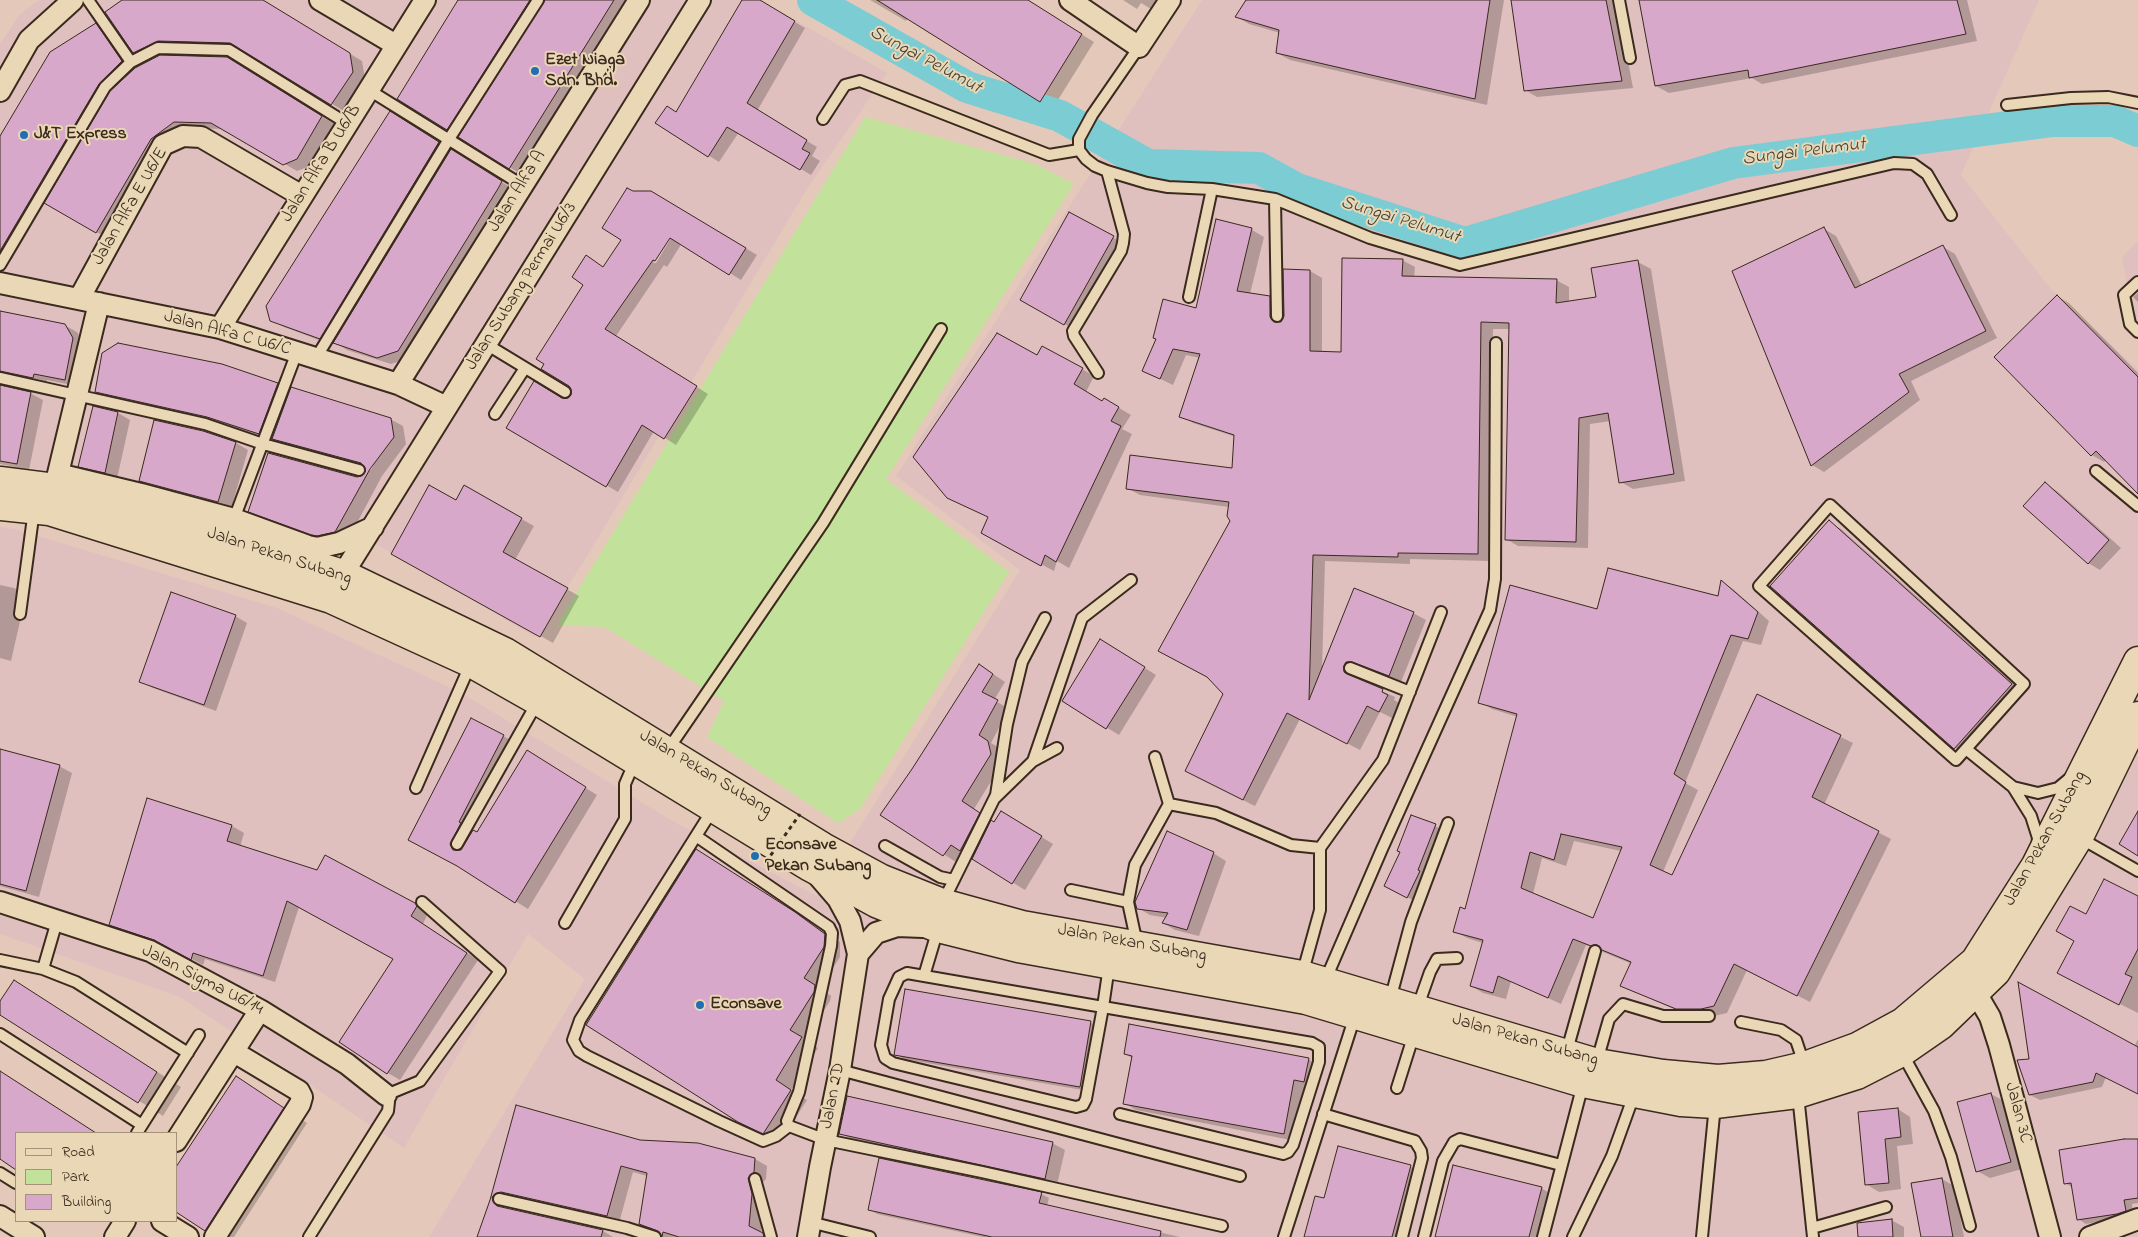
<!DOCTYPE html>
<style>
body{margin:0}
#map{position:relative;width:2138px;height:1237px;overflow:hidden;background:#e4c9bb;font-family:"Indie Flower",sans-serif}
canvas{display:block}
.legend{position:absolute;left:15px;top:1132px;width:162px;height:90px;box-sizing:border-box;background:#ead7b5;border:1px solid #a49279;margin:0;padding:6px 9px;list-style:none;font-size:15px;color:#3b2a1e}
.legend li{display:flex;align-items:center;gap:10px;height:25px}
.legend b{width:25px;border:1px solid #a49279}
</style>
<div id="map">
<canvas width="2138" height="1237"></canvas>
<ul class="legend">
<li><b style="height:6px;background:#ead7b5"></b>Road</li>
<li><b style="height:14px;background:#c2e19a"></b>Park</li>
<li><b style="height:14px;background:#d7a8c9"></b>Building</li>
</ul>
</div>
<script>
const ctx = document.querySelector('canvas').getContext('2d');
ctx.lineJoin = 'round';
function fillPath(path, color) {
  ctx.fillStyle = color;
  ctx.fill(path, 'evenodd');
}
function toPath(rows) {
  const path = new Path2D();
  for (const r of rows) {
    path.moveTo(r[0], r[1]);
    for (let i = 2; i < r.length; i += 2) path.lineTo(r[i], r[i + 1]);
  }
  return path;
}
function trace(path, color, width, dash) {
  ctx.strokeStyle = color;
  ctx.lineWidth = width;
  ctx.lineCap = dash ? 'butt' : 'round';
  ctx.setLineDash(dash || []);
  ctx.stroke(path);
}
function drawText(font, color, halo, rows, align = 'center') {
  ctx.font = font + ' "Indie Flower",sans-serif';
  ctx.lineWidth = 4;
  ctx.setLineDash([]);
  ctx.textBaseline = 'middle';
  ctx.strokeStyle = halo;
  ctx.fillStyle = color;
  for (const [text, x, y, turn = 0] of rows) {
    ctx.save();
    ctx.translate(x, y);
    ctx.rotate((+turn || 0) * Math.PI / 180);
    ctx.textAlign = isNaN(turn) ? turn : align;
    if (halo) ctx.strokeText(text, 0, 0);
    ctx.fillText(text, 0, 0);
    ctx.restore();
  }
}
fillPath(toPath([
 [39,0,760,0,887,73,807,189,586,558,535,637,366,538,264,513,0,462,0,44,19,15],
 [1202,0,2039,0,1961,175,2051,289,2138,370,2138,1237,429,1237,585,979,528,934,404,1148,180,997,0,934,0,527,15,529,277,608,460,692,676,823,817,896,1020,570,896,476],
 [2138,241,2138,327,2134,322,2122,257]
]), '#e0bfbf');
fillPath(toPath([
 [865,117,1035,164,1074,184,886,479,1009,572,860,809,838,823,707,737,724,701,605,627,557,625]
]), '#c2e19a');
fillPath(toPath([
 [124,0,261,0,362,61,365,79,344,111,242,50,171,48,146,59,134,52],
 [459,0,626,0,627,9,524,176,447,129],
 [743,0,758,0,805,28,757,111,817,147,812,156,820,161,811,175,739,132,719,162,657,123,677,113],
 [870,0,1026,0,1094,42,1053,108,908,18,906,21],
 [1123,0,1158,0,1167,6,1161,15,1141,3,1137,9],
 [1247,0,1504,0,1487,105,1290,60,1277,53,1280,33,1249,24,1237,17],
 [1513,0,1617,0,1633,88,1537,97,1525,90],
 [1641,0,1967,0,1977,41,1762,84,1752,78,1669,93,1656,86],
 [96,24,108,31,135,70,240,66,334,124,310,166,297,171,224,129,187,128,109,239,45,203,12,259,0,266,0,138],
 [402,120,513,189,410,358,391,364,347,350,334,342,332,345,284,327,271,320],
 [634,192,651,192,757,255,741,280,682,243,667,267,664,265,616,336,708,394,676,445,654,431,618,492,508,428,562,399,568,399,572,396,572,389,604,268,623,240],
 [672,232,674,233,656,263,653,263],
 [1070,213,1126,245,1077,331,1021,300],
 [1824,229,1836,236,1862,286,1943,247,1955,254,1997,338,1911,381,1920,400,1824,472,1812,465],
 [1252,230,1264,237,1250,294,1269,297,1282,304,1282,322,1285,317,1285,270,1310,271,1322,278,1322,353,1342,353,1402,260,1415,267,1414,277,1556,280,1569,287,1569,302,1597,298,1638,262,1651,269,1685,481,1633,489,1621,482,1611,421,1590,424,1588,548,1518,546,1506,539,1510,329,1493,329,1490,561,1410,559,1410,564,1325,561,1322,670,1413,613,1426,620,1401,682,1365,668,1359,669,1355,673,1356,679,1395,697,1394,700,1399,703,1392,718,1380,712,1360,750,1300,719,1255,806,1198,778,1224,694,1231,521,1229,507,1140,495,1127,488,1233,469,1236,437,1193,423,1181,416,1200,358,1186,355,1173,385,1144,371,1197,310],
 [2138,293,2138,302,2133,297],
 [2057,296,2069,303,2138,373,2138,493,2106,460,2104,462,2092,455],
 [0,312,64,325,77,332,85,345,77,386,47,380,46,385,5,383,6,388,30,393,43,400,29,470,0,464],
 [1038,357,1082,369,1094,376,1086,392,1102,402,1104,399,1131,415,1122,429,1132,434,1069,568,1057,561,1054,571,995,540,989,517],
 [277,384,291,392,390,419,403,426,406,444,382,476,349,538,330,542,262,518,250,511,365,475,367,468,287,446,272,437,271,440,220,424,109,399,97,392],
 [373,463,374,464,371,470,368,470],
 [94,407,118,413,130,420,117,479,92,473,80,466],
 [203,432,236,443,248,450,231,509,153,488,141,481],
 [2045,484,2057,491,2121,548,2100,570,2088,563],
 [464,487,534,526,515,560,579,596,553,643,393,553,456,502],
 [1829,522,1841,529,2024,692,1967,755,1955,748,1771,586],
 [1722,582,1733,589,1769,621,1761,645,1743,641,1685,783,1698,790,1663,872,1673,877,1757,696,1853,743,1824,805,1891,839,1810,1002,1747,970,1727,1013,1714,1016,1689,1016,1622,985,1632,964,1586,945,1561,1004,1511,981,1506,999,1483,993,1471,986,1483,943,1467,938,1454,931,1466,910,1518,717,1492,709,1480,702,1598,610,1719,598],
 [1574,841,1621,851,1593,919,1533,894,1542,858,1566,866],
 [0,585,14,588,26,595,11,661,0,658],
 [235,616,247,623,216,711,153,688,141,681],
 [1113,648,1156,675,1119,735,1063,701],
 [980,665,1005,682,994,700,1009,709,991,743,1001,749,1003,762,974,809,995,824,1014,820,1053,844,1025,890,963,852,956,862,882,815,913,769],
 [472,719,516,743,471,831,477,834,539,759,597,795,528,909,464,869,422,847],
 [0,750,59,766,72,773,39,897,0,886],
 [232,826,244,833,240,847,415,904,428,913,423,924,478,960,400,1080,388,1073,395,959,299,907,275,982,205,959,203,965,168,946,122,931,110,924],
 [1435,826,1443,830,1415,901,1393,890,1402,852],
 [1213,853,1226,861,1199,936,1175,930,1163,923,1167,918,1150,915,1138,908],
 [713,860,840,942,840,957,820,988,831,996,830,1001,805,1040,818,1048,791,1090,807,1100,780,1142,739,1121],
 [2138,897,2138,1013,2068,978,2087,916],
 [14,981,181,1087,163,1116,0,1013,0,1004],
 [1090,1022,1098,1027,1088,1091,904,1059,896,1054],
 [2138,1039,2138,1094,2106,1077,2102,1087,2040,1100,2030,1095,2134,1047],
 [1125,1054,1308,1059,1321,1066,1317,1088,1306,1086,1296,1141,1136,1110,1124,1103,1132,1058],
 [0,1072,21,1084,96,1133,16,1133,16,1168,0,1158],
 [236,1078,307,1123,234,1237,218,1237,206,1230],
 [1991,1094,2004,1101,2022,1169,1990,1178,1977,1171],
 [517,1107,640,1141,755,1159,767,1166,766,1179,760,1185,764,1201,761,1231,757,1237,663,1237,662,1235,640,1224,647,1176,633,1172,619,1223,504,1204,505,1209,603,1231,613,1237,479,1237],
 [1898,1109,1910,1117,1913,1144,1897,1146,1901,1189,1879,1192,1866,1184,1859,1113],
 [840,1133,1052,1143,1065,1150,1057,1185,853,1140],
 [2138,1141,2138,1203,2132,1204,2133,1215,2086,1224,2078,1219,2073,1188,2065,1183],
 [1339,1147,1411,1167,1423,1174,1406,1237,1306,1237,1325,1200],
 [1942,1179,1954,1186,1964,1237,1922,1237],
 [1541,1188,1553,1195,1543,1237,1437,1237],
 [1041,1194,1049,1198,1047,1206,1180,1237,983,1237,877,1214,869,1209],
 [1891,1220,1904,1227,1904,1237,1859,1237]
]), '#0003');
trace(toPath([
 [813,0,967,87,1060,116,1148,165,1259,168,1297,189,1465,243,1733,163,2053,121,2115,121,2138,131]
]), '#7ccdd3', 32);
const building = toPath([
 [122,0,263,0,350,53,353,72,331,105,230,43,158,41,133,53,105,12,122,0],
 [458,0,530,0,447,130,397,99,458,0],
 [545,0,614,0,509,169,458,137,545,0],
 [742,0,760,0,795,21,747,103,807,140,802,149,810,153,800,170,727,127,708,157,655,123,667,106,676,112,742,0],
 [877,0,1028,0,1082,34,1040,102,877,0],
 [1246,0,1490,0,1475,99,1276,53,1279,30,1235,17,1246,0],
 [1511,0,1606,0,1622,81,1524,91,1511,0],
 [1639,0,1957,0,1966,34,1749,78,1748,70,1655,86,1639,0],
 [96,23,122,61,99,84,0,251,0,136,50,52,96,23],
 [160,55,227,57,322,116,297,159,283,165,211,123,174,122,151,139,96,233,44,203,110,91,135,68,160,55],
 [390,111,439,142,320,339,270,321,266,306,390,111],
 [451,149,502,181,499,187,398,351,377,358,333,343,451,149],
 [627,188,633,191,651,191,746,248,729,275,670,238,655,261,653,260,605,329,697,386,664,439,642,425,606,487,506,428,534,381,562,398,568,398,571,395,571,389,569,386,541,369,544,364,536,359,583,285,572,277,586,255,603,267,621,240,602,228,627,188],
 [1069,212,1114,236,1064,325,1020,300,1069,212],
 [1216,219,1252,228,1237,291,1270,296,1270,317,1274,322,1281,322,1284,316,1283,269,1310,270,1310,351,1341,352,1342,258,1403,259,1402,276,1557,279,1556,303,1596,297,1591,268,1638,260,1674,474,1619,483,1608,413,1579,418,1576,542,1505,540,1509,323,1481,322,1478,554,1398,553,1398,557,1313,555,1309,700,1354,588,1414,612,1389,676,1352,662,1346,662,1344,666,1344,672,1347,674,1383,689,1382,692,1388,695,1379,712,1367,706,1347,744,1287,713,1243,800,1185,771,1223,694,1207,677,1158,651,1230,521,1227,516,1229,502,1126,489,1130,455,1232,468,1234,435,1179,417,1200,354,1173,349,1160,379,1142,371,1156,339,1153,338,1163,299,1196,308,1216,219],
 [1824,227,1855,288,1943,245,1986,331,1899,374,1909,392,1811,466,1732,271,1824,227],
 [2057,295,2138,377,2138,494,2096,451,2091,456,1994,357,2057,295],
 [0,311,65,324,73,338,65,380,34,374,33,378,0,371,0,311],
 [997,333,1037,355,1042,346,1083,368,1074,384,1102,401,1104,398,1119,407,1111,421,1121,426,1056,562,1045,555,1041,566,981,533,988,517,947,498,913,457,997,333],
 [118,343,222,364,278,383,259,434,207,417,95,392,102,353,118,343],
 [0,385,31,392,17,464,0,461,0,385],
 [291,387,391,418,394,437,370,469,335,532,317,536,311,535,248,512,268,453,357,477,361,476,365,472,365,468,361,463,272,439,291,387],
 [93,406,118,412,105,473,78,467,93,406],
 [154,420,203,431,236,442,218,502,139,481,154,420],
 [2045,482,2109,540,2088,564,2023,506,2045,482],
 [429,485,456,500,464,485,522,518,503,552,568,588,540,637,391,554,429,485],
 [1829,520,2012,684,1954,749,1770,586,1829,520],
 [1608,568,1718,596,1721,580,1758,612,1748,639,1731,635,1674,774,1686,782,1650,865,1672,875,1757,694,1841,735,1812,797,1879,831,1797,996,1734,964,1714,1006,1701,1009,1676,1009,1620,986,1631,962,1602,950,1597,945,1591,946,1573,939,1548,998,1498,976,1493,993,1470,986,1483,940,1453,932,1460,907,1465,909,1517,714,1478,703,1510,585,1597,609,1608,568],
 [1561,834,1622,847,1593,918,1521,888,1530,852,1554,860,1561,834],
 [171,592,236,615,204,705,139,682,171,592],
 [1100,639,1145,667,1106,729,1062,701,1100,639],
 [979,664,993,674,982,692,998,700,979,735,988,741,991,754,962,801,980,813,960,851,951,845,943,856,880,815,912,769,979,664],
 [471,718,504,735,459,822,461,823,450,844,453,850,461,850,473,830,477,832,527,750,586,787,515,903,457,866,408,840,471,718],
 [0,749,60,765,26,891,0,884,0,749],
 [147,798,232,825,227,841,317,870,325,855,415,903,417,906,411,916,467,953,387,1074,339,1042,393,959,287,901,263,976,193,953,191,960,154,940,109,925,147,798],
 [1001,811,1042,836,1012,884,972,859,991,820,994,822,1001,811],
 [2138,811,2138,856,2119,844,2138,811],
 [1411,815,1436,824,1418,870,1420,871,1407,898,1384,886,1400,852,1397,851,1411,815],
 [1167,831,1214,852,1187,930,1162,923,1168,913,1137,909,1135,902,1167,831],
 [696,849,795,912,825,934,824,947,804,978,815,985,814,992,790,1030,802,1037,776,1080,791,1090,763,1134,738,1122,586,1025,696,849],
 [2104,879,2138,896,2138,949,2125,974,2132,977,2119,1005,2057,973,2074,941,2056,931,2070,906,2086,914,2104,879],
 [14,980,157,1072,138,1103,0,1015,0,1001,14,980],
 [2018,982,2138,1047,2138,1094,2096,1073,2093,1082,2029,1095,2017,1060,2029,1059,2018,982],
 [905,989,1091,1021,1080,1087,894,1055,905,989],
 [1129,1024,1309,1058,1304,1082,1294,1080,1284,1134,1123,1104,1132,1056,1124,1054,1129,1024],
 [0,1071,96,1133,16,1133,16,1170,0,1159,0,1071],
 [236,1076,284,1108,205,1231,176,1212,176,1167,236,1076],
 [1991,1093,2011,1162,1976,1172,1957,1102,1991,1093],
 [847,1096,1053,1142,1045,1179,839,1134,847,1096],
 [516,1105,640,1140,698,1143,755,1158,754,1172,748,1178,752,1194,749,1226,763,1233,764,1237,679,1237,663,1232,662,1237,658,1231,639,1224,647,1173,621,1166,607,1216,501,1192,497,1193,492,1197,493,1201,497,1206,603,1230,601,1237,477,1237,490,1200,516,1105],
 [1898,1108,1901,1137,1885,1139,1889,1183,1865,1185,1858,1112,1898,1108],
 [2124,1139,2138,1139,2138,1198,2124,1200,2126,1211,2117,1214,2077,1220,2071,1183,2064,1184,2059,1150,2124,1139],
 [1338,1146,1411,1165,1392,1237,1304,1237,1315,1196,1324,1198,1338,1146],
 [879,1158,1042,1192,1039,1203,1161,1231,1160,1237,992,1237,868,1210,879,1158],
 [1453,1165,1542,1187,1529,1237,1435,1237,1453,1165],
 [1942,1178,1953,1237,1921,1237,1911,1183,1942,1178],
 [1892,1219,1893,1237,1858,1237,1857,1223,1892,1219]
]);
fillPath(building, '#d7a8c9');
trace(building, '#3b2a1e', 1);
const service = toPath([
 [88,0,131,62],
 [1619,0,1630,58],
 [1139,47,1092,115,1079,139,1079,150,1086,159,1095,166,1107,171,1147,183,1168,187,1212,189,1275,199,1370,238,1460,265,1894,163,1913,164,1927,174,1951,215],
 [369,90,522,185],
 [2007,105,2071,98,2108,97,2138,103],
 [823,119,845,85,860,81,1049,155,1079,150],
 [1275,199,1277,316],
 [0,265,105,87,131,62,158,48,229,50,348,124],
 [2138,282,2124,295,2130,324,2138,332],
 [1189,297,1212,189],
 [486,344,565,392],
 [316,358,449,139,538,0],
 [1098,373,1074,336,1073,331,1121,251,1123,243,1124,234,1107,171],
 [0,378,205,424,263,444,359,470],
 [495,414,525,368],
 [2096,471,2138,506],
 [1830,505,2024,684,1956,760,1759,586,1830,505],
 [234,519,297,352],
 [20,614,34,510],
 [1350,668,1410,692],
 [1966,749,2013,787,2031,816,2038,838,2037,847],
 [667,751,823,523,941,329],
 [1155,757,1169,804,1216,813,1291,845,1320,848],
 [1033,761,1082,618,1131,580],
 [2013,787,2038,793,2058,788,2070,778],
 [416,788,471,663],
 [994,799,1033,761,1057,748],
 [713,809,580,1020,573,1040,579,1051,587,1056,719,1121,763,1141,776,1136,789,1126],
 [696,836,829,927,832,933,831,946,799,1092,787,1121,789,1126,826,1140,982,1172,1222,1226],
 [2080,838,2138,871],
 [457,844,538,701],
 [885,846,940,877,954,880],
 [1071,890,1128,902],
 [943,902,996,795,1007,724,1022,662,1045,618],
 [565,923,625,819,625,784,635,761],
 [1137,944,1128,902,1135,865,1169,804],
 [0,960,43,969,76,982,188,1053],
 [1109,966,1103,1007,1312,1043,1319,1047,1319,1062,1293,1145,1288,1152,1283,1154,1120,1114],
 [43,969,57,921],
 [907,973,1103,1007,1086,1099,1083,1105,1076,1107,893,1063,885,1058,881,1045,889,999,899,977,907,973],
 [1302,975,1320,910,1320,848,1383,760,1441,612],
 [924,976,938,929],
 [1325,981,1382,849,1490,610,1495,579,1496,343],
 [1390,1000,1411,922,1448,823],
 [1417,1009,1430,972,1437,959,1457,958],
 [1741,1022,1781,1030,1796,1040,1804,1064],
 [0,1034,142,1125],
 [1902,1053,1934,1111,1951,1157,1970,1226],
 [1566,1054,1595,951],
 [1597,1061,1609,1019,1623,1004,1663,1016,1709,1016],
 [840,1070,1240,1176],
 [1397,1088,1414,1034],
 [1798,1095,1813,1237],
 [1323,1114,1415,1141,1421,1151,1422,1158,1402,1237],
 [137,1133,199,1035],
 [0,1173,16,1183],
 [755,1179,771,1237],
 [499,1199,627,1228,655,1237],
 [810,1222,870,1237],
 [1812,1228,1886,1207],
 [309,1237,388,1111,389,1102,386,1095,420,1081,500,971,422,902],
 [1284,1237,1355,1016],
 [1424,1237,1443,1161,1454,1142,1460,1139,1561,1165],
 [1543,1237,1583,1084],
 [1573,1237,1612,1156,1634,1095],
 [1702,1237,1715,1105]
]);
const minor = toPath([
 [320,0,396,45],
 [1070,0,1139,47,1170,0],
 [0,91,29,40,73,0],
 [0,283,220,328,398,384,447,407],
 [79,299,163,145,183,136,201,137,302,196],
 [220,328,425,0],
 [398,384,639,0],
 [58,474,141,494,234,519,308,546,317,548,339,543,373,527],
 [55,486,99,303],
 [343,574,700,0],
 [0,902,150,951,260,1010,347,1064,386,1095],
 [858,954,876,933,897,926,923,927],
 [1976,993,1990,1017,1999,1045,2050,1237],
 [176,1141,260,1010],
 [0,1216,34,1237],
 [162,1221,188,1237],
 [115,1237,125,1221],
 [215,1237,300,1104,302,1097,299,1091,234,1052],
 [808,1237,820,1167,840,1070,858,954,850,921,838,899,819,877],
 [2090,1237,2138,1219]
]);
const secondary = toPath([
 [0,481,55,488,343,574,505,652,823,847,882,879,942,903,1022,925,1302,975,1597,1063,1663,1074,1718,1079,1766,1075,1805,1066,1857,1047,1903,1022,1975,961,2036,865,2138,661],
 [0,506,49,511,331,599,471,663,538,701,810,867,876,903,938,928,1018,948,1306,1000,1583,1083,1681,1102,1715,1104,1797,1094,1857,1075,1902,1052,1941,1025,1996,972,2079,837,2138,716]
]);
trace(service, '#3b2a1e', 14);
trace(minor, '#3b2a1e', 24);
trace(secondary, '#3b2a1e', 31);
trace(service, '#ead7b5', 10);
trace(minor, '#ead7b5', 20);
trace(secondary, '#ead7b5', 28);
trace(toPath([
 [766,862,800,814]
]), '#3b2a1e', 3, [4, 4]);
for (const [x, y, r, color] of [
 [535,71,5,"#1f6fb2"],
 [24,135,5,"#1f6fb2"],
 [755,856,5,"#1f6fb2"],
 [700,1005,5,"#1f6fb2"]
]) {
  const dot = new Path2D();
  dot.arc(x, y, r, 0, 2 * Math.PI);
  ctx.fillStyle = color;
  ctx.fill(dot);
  trace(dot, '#ead7b5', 2);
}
drawText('bold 18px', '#3b2a1e', '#ead7b5', [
 ["Ezet Niaga",545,61],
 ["Sdn. Bhd.",545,82],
 ["J&T Express",34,135],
 ["Econsave",765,846],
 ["Pekan Subang",765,867],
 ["Econsave",710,1005]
], 'left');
drawText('18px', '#3b2a1e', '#ead7b5', [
 ["Jalan Alfa B U6/B",322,164,-58],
 ["Jalan Alfa A",518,192,-58],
 ["Jalan Alfa E U6/E",131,207,-60],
 ["Jalan Subang Permai U6/3",522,287,-58],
 ["Jalan Alfa C U6/C",227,334,15],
 ["Jalan Pekan Subang",279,557,18],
 ["Jalan Pekan Subang",705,774,31],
 ["Jalan Pekan Subang",2046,839,-61],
 ["Jalan Pekan Subang",1132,944,10],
 ["Jalan Sigma U6/14",202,981,27],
 ["Jalan Pekan Subang",1525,1041,16],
 ["Jalan 2D",834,1096,-79],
 ["Jalan 3C",2017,1113,75]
]);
drawText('italic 19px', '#454239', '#ead7b5', [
 ["Sungai Pelumut",925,61,28],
 ["Sungai Pelumut",1804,153,-7],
 ["Sungai Pelumut",1400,221,17]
]);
</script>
